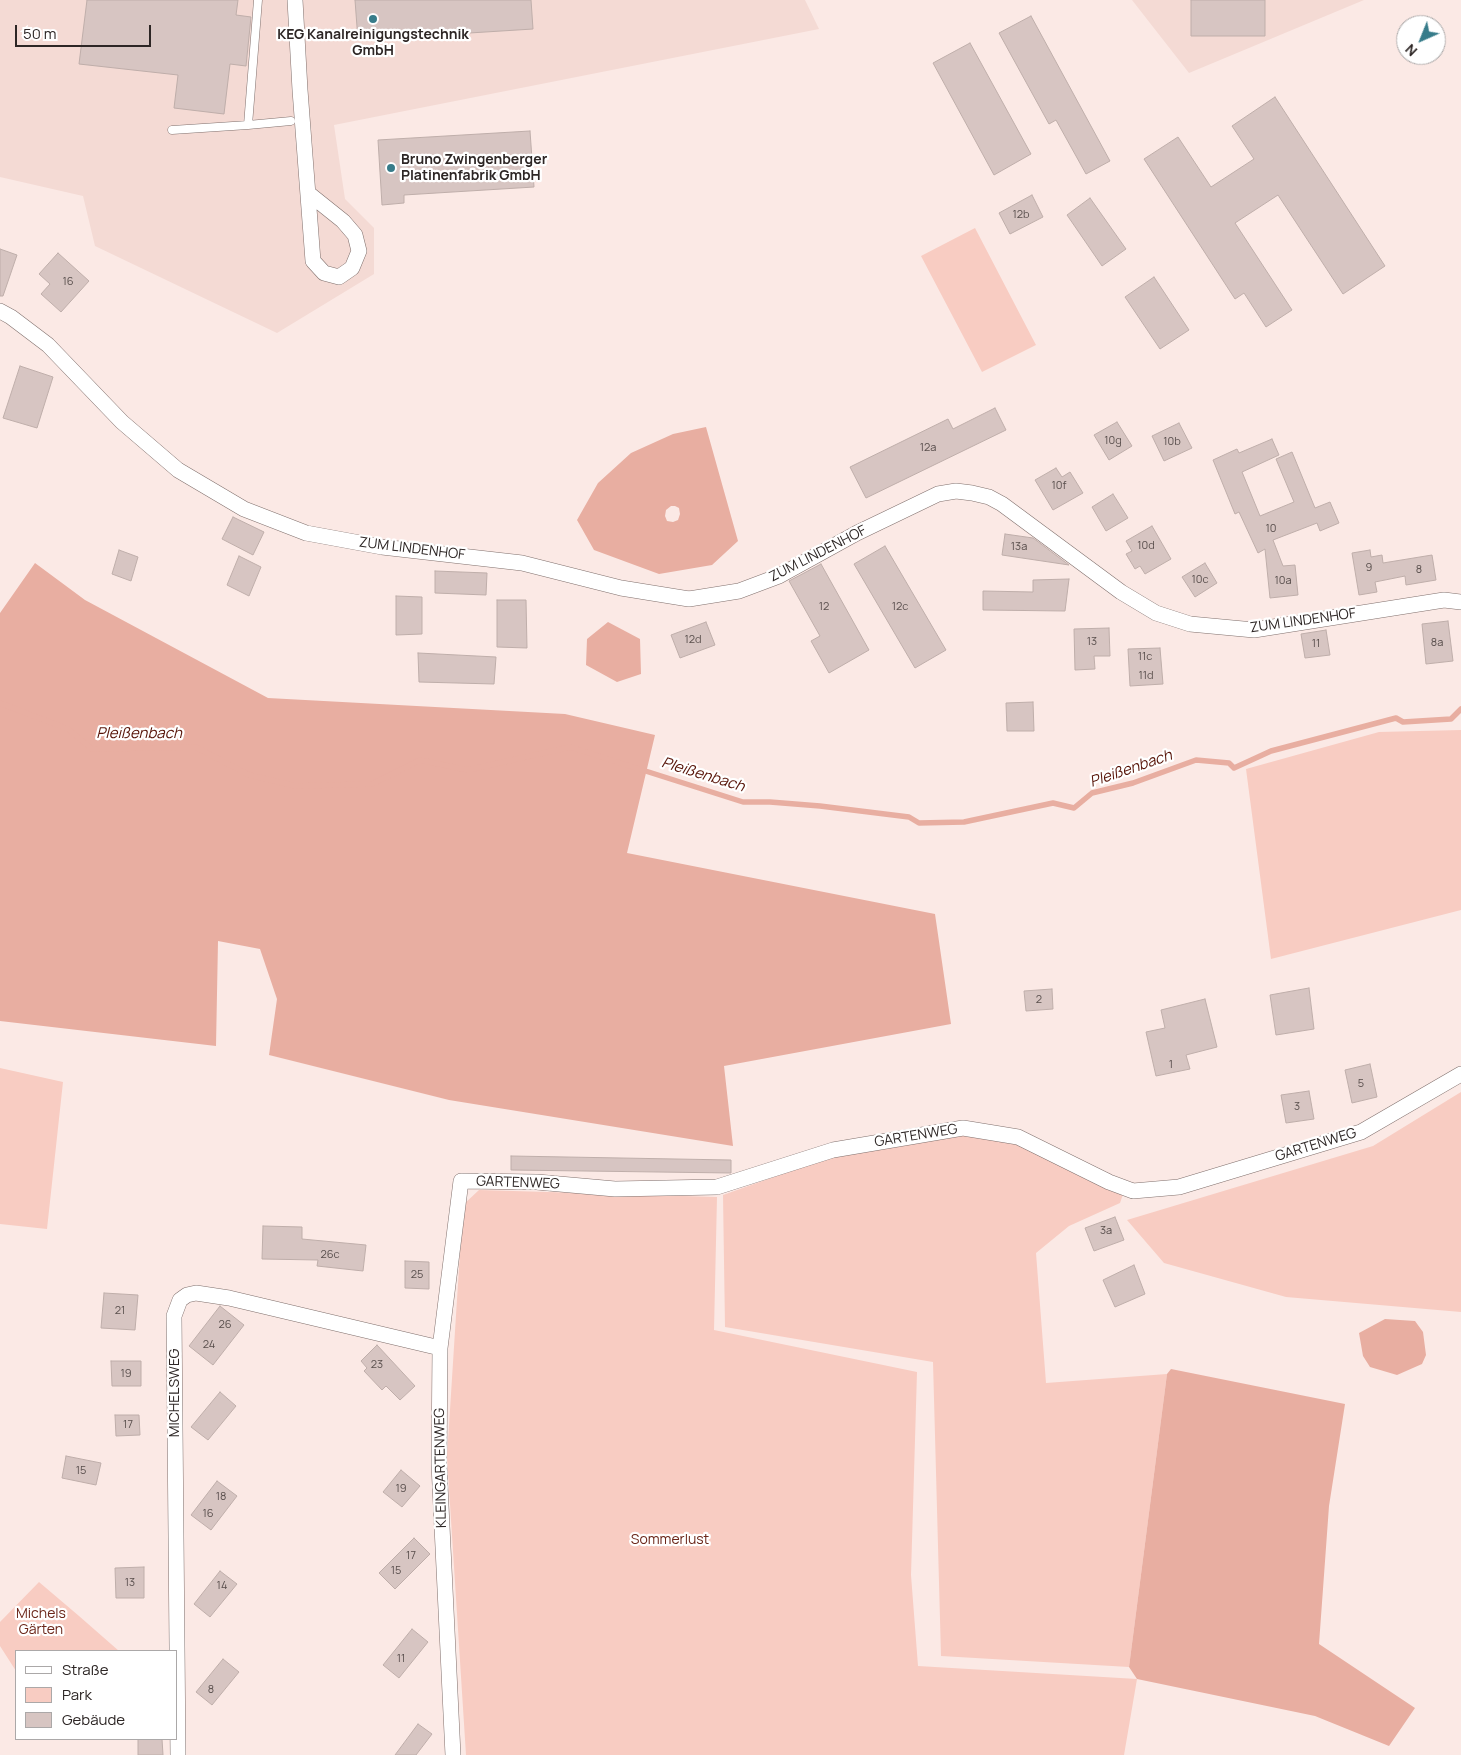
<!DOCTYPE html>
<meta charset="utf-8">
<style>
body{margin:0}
#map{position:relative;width:1461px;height:1755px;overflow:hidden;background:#fbe9e5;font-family:Manrope,sans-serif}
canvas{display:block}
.legend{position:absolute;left:15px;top:1650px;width:162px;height:90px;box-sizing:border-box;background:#fff;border:1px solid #aba8a8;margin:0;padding:6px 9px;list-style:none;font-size:15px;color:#2d2625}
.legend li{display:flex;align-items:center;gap:10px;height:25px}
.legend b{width:25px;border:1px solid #aba8a8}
.north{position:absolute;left:1396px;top:15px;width:50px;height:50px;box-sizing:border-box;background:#fff;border:1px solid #aba8a8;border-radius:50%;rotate:224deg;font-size:14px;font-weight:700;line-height:20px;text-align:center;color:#2d2625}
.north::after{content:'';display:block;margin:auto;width:18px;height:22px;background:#377c8a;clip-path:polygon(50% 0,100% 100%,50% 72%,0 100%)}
.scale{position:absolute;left:15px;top:25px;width:136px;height:22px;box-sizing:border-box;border:2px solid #2d2625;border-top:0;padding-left:6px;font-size:15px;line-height:18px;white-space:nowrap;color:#2d2625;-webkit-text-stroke:4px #fff;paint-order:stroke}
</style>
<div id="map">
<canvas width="1461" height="1755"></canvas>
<ul class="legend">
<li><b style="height:6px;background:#fff"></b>Straße</li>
<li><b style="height:14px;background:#f8ccc2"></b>Park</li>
<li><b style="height:14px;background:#d7c5c2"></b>Gebäude</li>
</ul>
<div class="north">N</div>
<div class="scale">50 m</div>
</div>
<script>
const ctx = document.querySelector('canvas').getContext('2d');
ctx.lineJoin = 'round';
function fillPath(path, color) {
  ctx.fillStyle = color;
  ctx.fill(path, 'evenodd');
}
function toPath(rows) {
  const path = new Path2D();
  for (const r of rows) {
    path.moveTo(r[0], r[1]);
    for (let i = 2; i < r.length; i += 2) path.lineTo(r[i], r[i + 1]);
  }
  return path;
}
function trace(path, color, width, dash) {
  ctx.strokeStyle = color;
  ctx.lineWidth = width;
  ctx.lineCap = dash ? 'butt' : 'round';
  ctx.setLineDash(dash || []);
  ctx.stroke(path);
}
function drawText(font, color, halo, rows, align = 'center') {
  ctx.font = font + ' Manrope,sans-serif';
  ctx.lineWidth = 4.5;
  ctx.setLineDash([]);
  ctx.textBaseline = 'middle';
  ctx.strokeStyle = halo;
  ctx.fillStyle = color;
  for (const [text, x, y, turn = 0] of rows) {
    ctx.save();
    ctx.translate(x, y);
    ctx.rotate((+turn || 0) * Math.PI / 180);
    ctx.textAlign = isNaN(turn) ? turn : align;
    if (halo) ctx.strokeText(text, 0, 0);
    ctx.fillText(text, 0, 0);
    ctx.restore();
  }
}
fillPath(toPath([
 [0,0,805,0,819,29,334,125,345,199,374,228,374,274,277,333,95,246,83,196,0,177],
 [1132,0,1364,0,1189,73]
]), '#f4dad4');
fillPath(toPath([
 [975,228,1036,345,982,372,921,256],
 [1461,730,1461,910,1271,959,1246,769,1379,732],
 [0,1068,63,1082,47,1229,0,1224],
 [1461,1092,1461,1312,1286,1297,1164,1263,1127,1220,1373,1146],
 [967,1133,1020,1143,1123,1194,1120,1203,1069,1226,1036,1253,1046,1383,1167,1374,1129,1667,941,1656,933,1362,725,1327,723,1195,833,1156],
 [479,1190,717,1197,714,1330,917,1372,911,1575,918,1666,1137,1679,1124,1755,466,1755,447,1457,463,1205],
 [39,1582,79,1616,119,1651,16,1651,16,1671,0,1646,0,1622]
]), '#f8ccc2');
fillPath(toPath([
 [706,427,738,541,712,565,659,574,594,550,577,520,598,483,631,453,673,434],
 [671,506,675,506,679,508,680,514,678,520,673,522,667,521,665,516,666,510],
 [35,563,85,600,268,698,565,714,655,735,627,853,935,914,951,1024,724,1066,733,1146,449,1100,269,1055,277,999,260,949,218,941,216,1046,0,1021,0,613],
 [608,622,640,639,641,674,617,682,586,665,587,639],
 [1385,1319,1415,1321,1423,1332,1426,1355,1422,1364,1397,1375,1370,1367,1363,1356,1359,1333],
 [1171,1369,1345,1404,1329,1506,1319,1644,1415,1708,1389,1746,1315,1716,1137,1679,1129,1667,1167,1374]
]), '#e8aea1');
trace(toPath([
 [0,703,68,729,92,749,196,747,249,775,296,786,372,784,420,760,468,770,570,747,743,802,770,802,820,806,909,817,919,823,964,822,1053,803,1074,808,1092,793,1133,783,1196,760,1229,763,1234,768,1271,751,1396,718,1403,722,1451,719,1461,709]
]), '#e8aea1', 5.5);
const building = toPath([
 [87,0,238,0,236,15,251,17,246,66,230,64,224,114,174,108,178,75,79,64,87,0],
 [355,0,531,0,533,29,358,40,355,0],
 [1191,0,1265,0,1265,36,1191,36,1191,0],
 [1031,16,1110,161,1086,174,1056,120,1049,124,999,33,1031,16],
 [970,43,1031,154,994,175,933,63,970,43],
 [1275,97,1385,266,1343,294,1278,195,1235,223,1292,310,1266,327,1244,293,1235,299,1144,159,1178,137,1211,187,1254,159,1232,126,1275,97],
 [530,131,534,187,404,195,404,203,382,205,378,140,530,131],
 [1032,195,1043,217,1010,234,999,213,1032,195],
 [1090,198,1126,249,1102,266,1067,215,1090,198],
 [0,249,17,255,3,296,0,296,0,249],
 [58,253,89,281,61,312,41,294,50,284,39,274,58,253],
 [1154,277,1189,330,1160,349,1125,297,1154,277],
 [20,366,53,377,37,428,3,418,20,366],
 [995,408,1006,430,866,498,850,467,948,419,953,429,995,408],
 [1117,422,1132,446,1109,460,1094,435,1117,422],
 [1179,423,1192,448,1164,461,1152,436,1179,423],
 [1272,439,1279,455,1242,472,1260,516,1294,502,1276,459,1292,452,1315,508,1330,502,1339,523,1320,531,1317,523,1273,540,1283,566,1295,565,1298,595,1270,598,1265,549,1258,553,1239,512,1235,514,1213,460,1237,449,1239,453,1272,439],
 [1056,468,1062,477,1070,472,1083,493,1053,510,1035,480,1056,468],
 [1113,494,1128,518,1106,531,1092,507,1113,494],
 [233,517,264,532,253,555,222,539,233,517],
 [1152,526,1171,559,1145,574,1140,566,1135,569,1126,554,1132,551,1126,541,1152,526],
 [1005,534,1033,538,1069,565,1002,555,1005,534],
 [885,546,946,650,915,668,854,564,885,546],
 [119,550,138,557,131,581,112,574,119,550],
 [1370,550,1371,557,1382,555,1383,563,1432,555,1436,580,1406,585,1405,576,1375,582,1377,592,1359,595,1352,553,1370,550],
 [239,556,261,567,249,596,227,585,239,556],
 [1205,563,1217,583,1195,597,1182,577,1205,563],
 [821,564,869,650,829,673,811,641,820,636,789,581,821,564],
 [435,571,487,573,486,595,435,593,435,571],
 [1069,579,1065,611,983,610,983,591,1033,592,1033,580,1069,579],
 [396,596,422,597,422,634,396,635,396,596],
 [497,600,526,600,527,648,497,647,497,600],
 [1448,621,1453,661,1426,664,1422,624,1448,621],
 [706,622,715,645,680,658,671,635,706,622],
 [1109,628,1110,656,1094,656,1095,669,1075,670,1074,629,1109,628],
 [1326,630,1330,655,1305,658,1301,634,1326,630],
 [1160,648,1163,684,1130,686,1128,649,1160,648],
 [418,653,496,657,494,684,419,682,418,653],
 [1033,702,1034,731,1007,731,1006,703,1033,702],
 [1309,988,1314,1029,1276,1035,1270,995,1309,988],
 [1052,989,1053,1009,1026,1011,1024,991,1052,989],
 [1205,999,1217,1047,1186,1055,1190,1069,1156,1076,1146,1032,1165,1028,1161,1010,1205,999],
 [1370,1064,1377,1097,1352,1103,1345,1070,1370,1064],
 [1309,1091,1314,1119,1286,1123,1281,1095,1309,1091],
 [511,1156,731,1160,731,1173,511,1170,511,1156],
 [1115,1217,1124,1240,1094,1251,1085,1228,1115,1217],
 [263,1226,302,1227,302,1239,366,1245,363,1271,317,1266,318,1260,262,1259,263,1226],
 [405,1261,429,1262,429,1289,405,1288,405,1261],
 [1134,1265,1145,1294,1115,1307,1103,1280,1134,1265],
 [104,1293,138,1295,135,1330,101,1328,104,1293],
 [220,1306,244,1325,213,1365,189,1346,220,1306],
 [377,1345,415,1386,400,1400,386,1386,382,1390,364,1371,367,1368,361,1361,377,1345],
 [111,1361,141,1361,141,1386,112,1386,111,1361],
 [220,1392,236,1406,208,1440,191,1427,220,1392],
 [115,1415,139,1415,140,1435,116,1436,115,1415],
 [66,1456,101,1463,96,1485,62,1478,66,1456],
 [401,1470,420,1486,402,1507,383,1492,401,1470],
 [217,1481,237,1496,211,1530,191,1515,217,1481],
 [414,1538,430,1554,395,1589,379,1573,414,1538],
 [144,1567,144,1598,116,1598,115,1568,144,1567],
 [220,1571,237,1584,210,1617,194,1604,220,1571],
 [412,1629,428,1642,399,1678,383,1665,412,1629],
 [223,1659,239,1672,212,1705,196,1692,223,1659],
 [418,1724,432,1734,416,1755,395,1755,418,1724],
 [138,1739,162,1739,163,1755,138,1755,138,1739]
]);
fillPath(building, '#d7c5c2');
trace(building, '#bfaeaa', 1);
const service = toPath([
 [258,0,248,125,291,121],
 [172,130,248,125]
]);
const minor = toPath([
 [295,0,300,90,313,261,324,273,339,277,352,268,359,251,355,235,343,221,308,193],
 [0,311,11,317,48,345,122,422,178,470,244,509,306,533,382,547,522,563,621,588,689,599,739,591,779,576,857,533,938,494,956,491,972,493,989,497,1002,504,1121,592,1156,613,1190,624,1254,630,1444,600,1461,602],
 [178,1755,174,1316,180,1300,187,1295,196,1293,229,1298,440,1348],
 [453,1755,439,1464,440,1348,461,1181,537,1182,615,1189,717,1187,833,1150,963,1128,1018,1137,1109,1182,1133,1191,1179,1187,1361,1132,1461,1074]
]);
trace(service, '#80706d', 9);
trace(minor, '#80706d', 16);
trace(service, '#fff', 8);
trace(minor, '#fff', 15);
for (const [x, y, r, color] of [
 [373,19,5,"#377c8a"],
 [391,168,5,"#377c8a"]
]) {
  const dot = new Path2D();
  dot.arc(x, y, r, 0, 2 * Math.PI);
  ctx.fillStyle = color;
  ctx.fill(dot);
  trace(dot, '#fff', 2);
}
drawText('11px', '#584e4c', null, [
 ["12b",1021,215],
 ["16",68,282],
 ["10g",1113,441],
 ["10b",1172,442],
 ["12a",928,448],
 ["10f",1059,486],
 ["10",1271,529],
 ["10d",1146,546],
 ["13a",1019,547],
 ["9",1369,568],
 ["8",1419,570],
 ["10c",1200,580],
 ["10a",1283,581],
 ["12",824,607],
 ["12c",900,607],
 ["12d",693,640],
 ["13",1092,642],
 ["8a",1437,643],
 ["11",1316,644],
 ["11c",1145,657],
 ["11d",1146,676],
 ["2",1039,1000],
 ["1",1171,1065],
 ["5",1361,1084],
 ["3",1297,1107],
 ["3a",1106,1231],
 ["26c",330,1255],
 ["25",417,1275],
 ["21",120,1311],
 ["26",225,1325],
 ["24",209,1345],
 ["23",377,1365],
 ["19",126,1374],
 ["17",128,1425],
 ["15",81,1471],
 ["19",401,1489],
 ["18",221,1497],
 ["16",208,1514],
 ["17",411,1556],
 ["15",396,1571],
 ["13",130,1583],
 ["14",222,1586],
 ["11",401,1659],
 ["8",211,1690]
]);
drawText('bold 14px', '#2d2625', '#fff', [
 ["KEG Kanalreinigungstechnik",373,35],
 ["GmbH",373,51],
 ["Bruno Zwingenberger",401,160,"left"],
 ["Platinenfabrik GmbH",401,176,"left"]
]);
drawText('14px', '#2d2625', '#fff', [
 ["ZUM LINDENHOF",412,549,7],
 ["ZUM LINDENHOF",818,554,-27],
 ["ZUM LINDENHOF",1303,621,-8],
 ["GARTENWEG",916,1136,-9],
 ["GARTENWEG",1316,1145,-17],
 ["GARTENWEG",518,1183,2],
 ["MICHELSWEG",175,1393,-90],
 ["KLEINGARTENWEG",441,1468,-91]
]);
drawText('14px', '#6b2619', '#fff', [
 ["Sommerlust",670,1540],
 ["Michels",41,1614],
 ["Gärten",41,1630]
]);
drawText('italic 15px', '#571307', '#fff', [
 ["Pleißenbach",139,734],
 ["Pleißenbach",1131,769,-19],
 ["Pleißenbach",703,775,17]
]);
</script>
